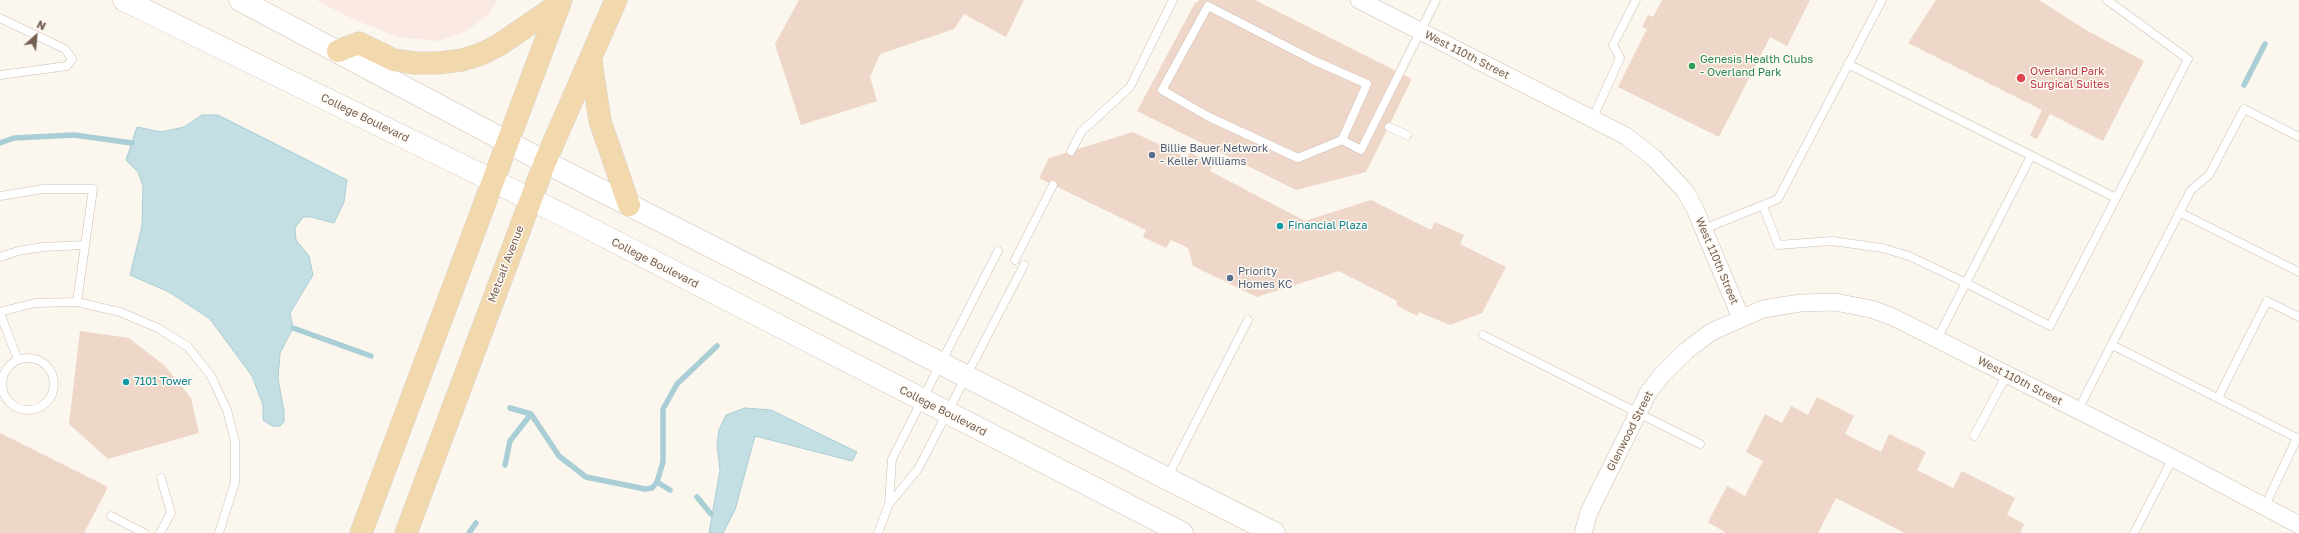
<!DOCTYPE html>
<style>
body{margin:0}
#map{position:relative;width:2299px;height:533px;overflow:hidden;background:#fbf6ee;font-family:"Golos Text",sans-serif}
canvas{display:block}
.north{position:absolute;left:16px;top:16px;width:40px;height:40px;-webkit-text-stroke:3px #fefaf4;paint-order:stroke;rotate:27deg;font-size:11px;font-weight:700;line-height:16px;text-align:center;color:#755e51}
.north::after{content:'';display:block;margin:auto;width:14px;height:18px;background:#755e51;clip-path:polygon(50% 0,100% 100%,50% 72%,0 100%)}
</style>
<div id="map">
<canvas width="2299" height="533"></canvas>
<div class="north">N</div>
</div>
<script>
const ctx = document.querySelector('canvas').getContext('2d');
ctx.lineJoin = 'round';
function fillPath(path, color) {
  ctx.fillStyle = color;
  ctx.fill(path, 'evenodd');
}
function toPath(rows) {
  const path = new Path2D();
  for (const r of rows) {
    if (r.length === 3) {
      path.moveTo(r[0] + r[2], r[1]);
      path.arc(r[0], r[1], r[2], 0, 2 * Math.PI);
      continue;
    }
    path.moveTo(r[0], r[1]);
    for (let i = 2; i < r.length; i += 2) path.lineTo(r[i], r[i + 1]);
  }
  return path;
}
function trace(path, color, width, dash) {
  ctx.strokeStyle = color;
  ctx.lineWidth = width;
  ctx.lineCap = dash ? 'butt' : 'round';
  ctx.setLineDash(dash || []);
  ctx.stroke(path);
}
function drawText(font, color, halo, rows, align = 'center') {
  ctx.font = font + ' "Golos Text",sans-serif';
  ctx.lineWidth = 3;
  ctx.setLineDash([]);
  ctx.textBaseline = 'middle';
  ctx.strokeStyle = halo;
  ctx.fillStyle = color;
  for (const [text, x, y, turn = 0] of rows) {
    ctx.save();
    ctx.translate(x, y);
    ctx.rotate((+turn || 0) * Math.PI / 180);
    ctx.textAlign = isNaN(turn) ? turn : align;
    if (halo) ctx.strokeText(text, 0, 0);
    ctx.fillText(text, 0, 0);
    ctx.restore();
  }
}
fillPath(toPath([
 [316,0,497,0,490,13,465,32,437,41,398,37,353,19]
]), '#fae9e3');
const water = toPath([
 [202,115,218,115,347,180,344,202,334,223,311,217,303,217,295,228,296,240,309,256,313,275,290,313,293,328,280,353,278,379,284,411,284,422,280,426,272,426,263,420,263,405,252,376,210,319,169,292,130,275,142,226,143,186,138,172,126,160,137,127,161,132,184,127,202,115],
 [745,408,771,410,857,452,852,461,755,436,735,510,723,533,709,533,720,470,717,444,719,430,726,415,745,408]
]);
fillPath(water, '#c3dfe4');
trace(water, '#aaced5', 1);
trace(toPath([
 [2244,85,2265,44],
 [0,143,14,138,74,135,132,143],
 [293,328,371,356],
 [510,408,531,414,559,456,586,477,645,489,652,488,657,482,663,462,663,409,677,384,717,346],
 [505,465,510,441,531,414],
 [657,482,670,490],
 [697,497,711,514],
 [469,533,476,523]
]), '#aaced5', 5.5);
fillPath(toPath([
 [799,0,1024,0,1006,37,964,14,954,29,880,54,870,77,877,101,801,125,775,44],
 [1200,0,1255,0,1412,79,1366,172,1296,190,1137,111,1195,3],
 [1662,0,1810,0,1787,46,1770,37,1719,137,1618,87,1647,29,1642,27,1648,15,1653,17],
 [1936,0,2039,0,2086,30,2144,61,2103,141,2050,114,2037,139,2030,136,2042,110,1908,43],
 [1133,132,1187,158,1190,152,1213,165,1210,171,1305,221,1371,200,1431,230,1435,222,1464,235,1460,244,1506,267,1482,313,1450,325,1419,312,1417,316,1396,305,1397,301,1339,271,1257,297,1193,266,1188,248,1171,240,1166,248,1143,237,1146,230,1039,178,1049,158],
 [80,331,129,338,165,366,191,398,199,433,108,459,69,424],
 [1817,397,1854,416,1845,434,1881,452,1889,434,1926,452,1917,470,1953,488,1962,471,2015,498,2007,515,2024,524,2020,533,1905,533,1836,498,1818,533,1726,533,1708,522,1727,486,1745,496,1763,461,1746,452,1765,414,1782,423,1791,406,1808,415],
 [0,433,108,487,84,533,0,533]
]), '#eed7c8');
const lane = toPath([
 [0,18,65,49,72,59,67,66,0,75],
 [1848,64,2116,198],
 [1592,120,1620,58,1613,45,1636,0],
 [1389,127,1407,135],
 [1342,140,1367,84,1313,60,1208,6,1162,90,1209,117,1298,158,1342,140,1361,150,1436,0],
 [1071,151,1082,131,1130,87,1173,0],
 [0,196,43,189,93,189,77,302],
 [1763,206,1778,245,1832,241,1882,248,1909,256,1966,283,2031,156],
 [2179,212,2299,272],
 [1704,229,1778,199,1882,0],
 [0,257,18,251,43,247,85,245],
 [1015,260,1053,185],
 [0,312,35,303,77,302,120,312,158,328,188,347,211,376,227,410,235,441,235,482,219,533],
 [0,313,18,360],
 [1483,335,1700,444],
 [1937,339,1966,283,2050,326,2188,59,2107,0],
 [2112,345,2297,438],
 [28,384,26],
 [2218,398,2267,301,2299,317],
 [2078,410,2191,190,2209,175,2244,109,2299,137],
 [1974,436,2007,374],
 [1167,478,1248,320],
 [889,504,918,469,1024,265],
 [2265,506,2297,438,2299,439],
 [111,516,144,533],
 [160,533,171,513,161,478],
 [878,533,889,504,892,459,998,251],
 [2134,533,2173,458]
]);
const street = toPath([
 [1359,0,1626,136,1655,159,1685,191,1695,209,1741,318],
 [1583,533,1589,512,1648,393,1661,376,1686,351,1711,332,1763,309,1800,303,1835,302,1871,309,1893,317,2173,458,2299,525]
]);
const secondary = toPath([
 [124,0,573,220,1182,533],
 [240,0,545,162,1274,533]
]);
const primary = toPath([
 [338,51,359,43,394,60,415,63,439,63,462,60,481,54,499,45,559,4],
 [591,61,600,121,629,205],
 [361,533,561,0],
 [406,533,545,162,616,0]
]);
trace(lane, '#cdbeb3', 9);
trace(street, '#cdbeb3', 18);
trace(secondary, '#cfbfb1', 23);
trace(primary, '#d8d2ce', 23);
trace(lane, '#fff', 8);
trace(street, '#fff', 17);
trace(secondary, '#fff', 22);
trace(primary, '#f2d8ad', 22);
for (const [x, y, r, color] of [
 [1692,66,4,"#2e9e5b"],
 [2021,78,5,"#e0444e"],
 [1152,155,4,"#5c6f8a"],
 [1280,226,4,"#0f9aa8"],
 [1230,278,4,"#5c6f8a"],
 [126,382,4,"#0f9aa8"]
]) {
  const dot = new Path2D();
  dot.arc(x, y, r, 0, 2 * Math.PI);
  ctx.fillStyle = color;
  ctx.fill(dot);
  trace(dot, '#fefaf4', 1.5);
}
drawText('11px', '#755e51', '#fefaf4', [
 ["West 110th Street",1467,55,27],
 ["College Boulevard",365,118,26],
 ["West 110th Street",1717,261,67],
 ["College Boulevard",655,263,27],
 ["Metcalf Avenue",506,264,-69],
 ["West 110th Street",2020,381,27],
 ["College Boulevard",943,411,27],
 ["Glenwood Street",1630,431,-63]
]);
drawText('11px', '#27864d', '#fefaf4', [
 ["Genesis Health Clubs",1700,60],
 ["- Overland Park",1700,73]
], 'left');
drawText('11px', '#be3a42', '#fefaf4', [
 ["Overland Park",2030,72],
 ["Surgical Suites",2030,85]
], 'left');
drawText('11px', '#4e5e75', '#fefaf4', [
 ["Billie Bauer Network",1160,149],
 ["- Keller Williams",1160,162],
 ["Priority",1238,272],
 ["Homes KC",1238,285]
], 'left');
drawText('11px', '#0d838f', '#fefaf4', [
 ["Financial Plaza",1288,226],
 ["7101 Tower",134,382]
], 'left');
</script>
